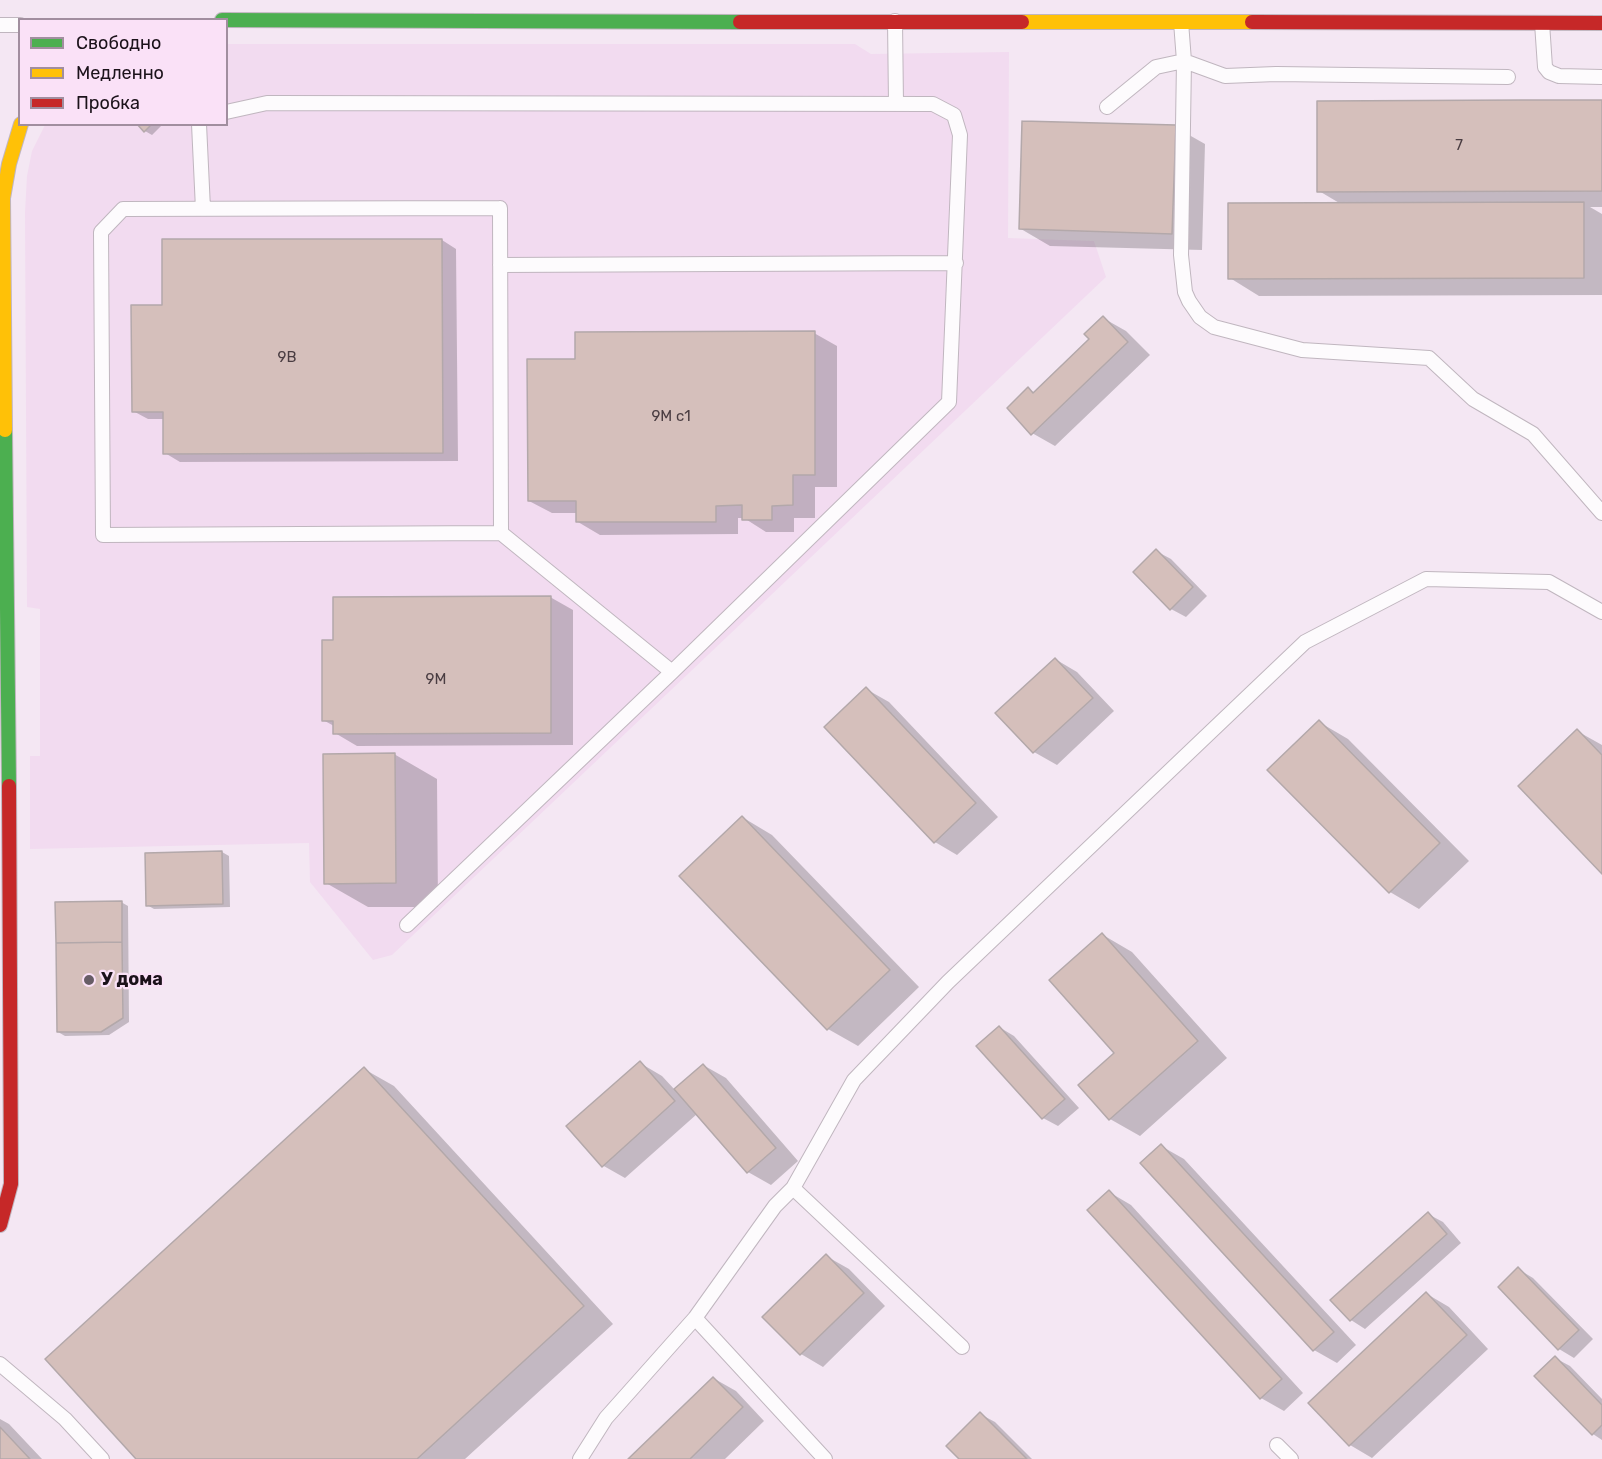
<!DOCTYPE html>
<meta charset="utf-8">
<style>
body{margin:0}
#map{position:relative;width:1602px;height:1459px;overflow:hidden;background:#f4e7f3;font-family:Rubik,sans-serif}
canvas{display:block}
.legend{position:absolute;left:18px;top:18px;width:210px;height:108px;box-sizing:border-box;background:#fae1f7;border:2px solid #a18e9f;margin:0;padding:8px 10px;list-style:none;font-size:18px;color:#1b121a}
.legend li{display:flex;align-items:center;gap:12px;height:30px}
.legend b{width:30px;border:2px solid #a18e9f}
</style>
<div id="map">
<canvas width="1602" height="1459"></canvas>
<ul class="legend">
<li><b style="height:8px;background:#4caf50"></b>Свободно</li>
<li><b style="height:8px;background:#ffc107"></b>Медленно</li>
<li><b style="height:8px;background:#c62828"></b>Пробка</li>
</ul>
</div>
<script>
const ctx = document.querySelector('canvas').getContext('2d');
ctx.lineJoin = 'round';
function fillPath(path, color) {
  ctx.fillStyle = color;
  ctx.fill(path, 'evenodd');
}
function toPath(rows) {
  const path = new Path2D();
  for (const r of rows) {
    path.moveTo(r[0], r[1]);
    for (let i = 2; i < r.length; i += 2) path.lineTo(r[i], r[i + 1]);
  }
  return path;
}
function trace(path, color, width, dash) {
  ctx.strokeStyle = color;
  ctx.lineWidth = width;
  ctx.lineCap = dash ? 'butt' : 'round';
  ctx.setLineDash(dash || []);
  ctx.stroke(path);
}
function drawText(font, color, halo, rows, align = 'center') {
  ctx.font = font + ' Rubik,sans-serif';
  ctx.lineWidth = 4.5;
  ctx.setLineDash([]);
  ctx.textBaseline = 'middle';
  ctx.strokeStyle = halo;
  ctx.fillStyle = color;
  for (const [text, x, y, turn = 0] of rows) {
    ctx.save();
    ctx.translate(x, y);
    ctx.rotate((+turn || 0) * Math.PI / 180);
    ctx.textAlign = isNaN(turn) ? turn : align;
    if (halo) ctx.strokeText(text, 0, 0);
    ctx.fillText(text, 0, 0);
    ctx.restore();
  }
}
fillPath(toPath([
 [227,44,855,44,871,54,1009,52,1008,238,1094,241,1106,277,392,955,373,960,310,882,309,843,30,849,30,756,40,756,40,609,27,607,25,213,27,176,32,151,45,125,226,124]
]), '#f2dbf0');
fillPath(toPath([
 [1602,101,1602,207,1590,207,1602,214,1602,295,1259,296,1230,278,1341,204,1319,191],
 [139,124,163,124,152,135,145,131],
 [1175,127,1205,144,1202,250,1050,246,1021,229],
 [442,240,456,249,458,461,180,462,165,453,164,419,148,419,133,411,164,306],
 [1103,318,1126,331,1150,355,1055,446,1032,433,1028,389,1035,393,1091,339],
 [814,333,837,346,837,487,815,487,815,518,794,518,794,532,766,532,744,518,738,518,738,534,600,535,578,522,578,513,552,513,529,501,577,361],
 [1156,551,1171,559,1207,596,1186,617,1171,609],
 [550,597,573,610,573,745,357,746,335,733,334,726,323,720,334,642],
 [1055,659,1077,672,1114,711,1057,765,1034,752,997,713],
 [866,689,889,702,998,817,957,855,935,842],
 [1319,722,1348,739,1469,861,1419,909,1390,892],
 [1577,731,1602,745,1602,872],
 [394,754,437,779,438,907,368,907,326,883],
 [742,817,772,835,919,987,858,1046,828,1029],
 [222,852,229,856,230,907,154,909,147,905],
 [121,902,128,906,129,1022,109,1035,65,1036,58,1032],
 [1103,935,1132,952,1227,1058,1140,1136,1110,1119,1116,1053],
 [999,1027,1014,1036,1079,1108,1058,1126,1043,1118],
 [640,1063,662,1076,675,1090,703,1065,726,1078,798,1161,771,1185,748,1172,697,1114,625,1178,602,1165],
 [364,1069,394,1086,613,1324,465,1459,138,1459],
 [1161,1146,1184,1159,1356,1345,1337,1363,1314,1350,1142,1163],
 [1109,1192,1131,1205,1303,1393,1284,1411,1261,1398],
 [1428,1214,1443,1222,1461,1243,1365,1329,1351,1320],
 [826,1256,849,1269,885,1306,823,1367,801,1354,764,1317],
 [1518,1269,1533,1278,1593,1339,1574,1358,1559,1349,1500,1287],
 [1427,1294,1449,1307,1488,1349,1372,1458,1350,1445],
 [1555,1358,1570,1366,1602,1399,1602,1440,1593,1434],
 [713,1378,736,1391,764,1421,725,1459,630,1459],
 [980,1414,995,1422,1032,1459,961,1459],
 [0,1419,9,1424,42,1459,0,1459]
]), '#0003');
const building = toPath([
 [1522,100,1602,100,1602,191,1317,192,1317,101,1522,100],
 [1022,121,1176,125,1172,234,1019,229,1022,121],
 [137,124,152,124,144,132,137,124],
 [1584,202,1584,278,1228,279,1228,203,1584,202],
 [162,239,442,239,443,453,163,454,163,412,132,412,131,305,162,305,162,239],
 [1103,316,1128,342,1031,435,1007,408,1028,387,1033,393,1089,339,1084,334,1103,316],
 [815,331,815,475,793,475,793,505,772,506,772,520,742,520,742,505,716,506,716,522,576,522,576,501,528,501,527,359,575,359,575,332,815,331],
 [1156,549,1193,587,1170,610,1133,572,1156,549],
 [551,596,551,733,333,734,333,721,322,721,322,640,333,640,333,597,551,596],
 [1055,658,1093,698,1033,753,995,713,1055,658],
 [866,687,976,803,934,843,824,727,866,687],
 [1319,720,1440,843,1389,893,1267,770,1319,720],
 [1577,729,1602,755,1602,874,1518,786,1577,729],
 [395,753,396,883,324,884,323,754,395,753],
 [742,816,890,970,827,1030,679,876,742,816],
 [222,851,223,904,146,906,145,853,222,851],
 [122,901,122,942,56,943,55,902,122,901],
 [1102,933,1198,1041,1109,1120,1078,1085,1114,1053,1049,980,1102,933],
 [122,942,123,1018,101,1032,57,1032,56,943,122,942],
 [999,1026,1065,1099,1042,1119,976,1046,999,1026],
 [640,1061,675,1101,602,1167,566,1126,640,1061],
 [703,1064,776,1148,747,1173,674,1089,703,1064],
 [364,1067,584,1306,417,1459,136,1459,45,1359,364,1067],
 [1161,1144,1334,1332,1313,1351,1140,1163,1161,1144],
 [1109,1190,1282,1379,1260,1399,1087,1210,1109,1190],
 [1428,1212,1447,1234,1350,1321,1330,1300,1428,1212],
 [826,1254,864,1293,800,1355,762,1317,826,1254],
 [1518,1267,1579,1330,1558,1350,1498,1287,1518,1267],
 [1426,1292,1467,1335,1349,1446,1308,1403,1426,1292],
 [1555,1356,1602,1405,1602,1425,1592,1435,1534,1376,1555,1356],
 [713,1377,743,1407,690,1459,628,1459,713,1377],
 [980,1412,1027,1459,959,1459,946,1446,980,1412],
 [0,1427,30,1459,0,1459,0,1427]
]);
fillPath(building, '#d5bfbb');
trace(building, '#b3a8aa', 1.5);
const lane = toPath([
 [895,21,896,104],
 [1181,22,1184,61,1181,255,1185,292,1189,301,1200,317,1214,327,1302,350,1429,358,1473,399,1533,434,1602,513],
 [1542,23,1545,67,1549,72,1559,76,1602,77],
 [0,25,20,25],
 [1107,107,1156,67,1184,61,1225,76,1276,74,1508,77],
 [226,112,267,103,933,104,954,115,960,135,949,402,672,672,407,925],
 [199,124,203,209],
 [500,208,501,533,103,535,101,232,123,209,500,208],
 [500,265,956,263],
 [501,533,672,672],
 [793,1188,962,1347],
 [695,1318,825,1459],
 [0,1364,65,1419,102,1459],
 [1277,1445,1291,1459],
 [580,1459,606,1418,695,1318,775,1206,793,1188,854,1080,948,982,1305,642,1426,579,1549,582,1602,612]
]);
const fast = toPath([
 [222,20,740,22],
 [5,430,9,786]
]);
const slow = toPath([
 [1022,22,1252,22],
 [5,430,3,198,9,164,21,124]
]);
const jam = toPath([
 [740,22,1022,22],
 [1252,22,1602,23],
 [0,1225,11,1184,9,786]
]);
trace(lane, '#c0b6bf', 16);
trace(fast, '#c0b6bf', 16);
trace(slow, '#c0b6bf', 16);
trace(jam, '#c0b6bf', 16);
trace(lane, '#fdfbfd', 14);
trace(fast, '#4caf50', 14);
trace(slow, '#ffc107', 14);
trace(jam, '#c62828', 14);
for (const [x, y, r, color] of [
 [89,980,6,"#675d66"]
]) {
  const dot = new Path2D();
  dot.arc(x, y, r, 0, 2 * Math.PI);
  ctx.fillStyle = color;
  ctx.fill(dot);
  trace(dot, '#fae1f7', 2);
}
drawText('15px', '#4a3d42', null, [
 ["7",1459,146],
 ["9В",287,358],
 ["9М с1",671,417],
 ["9М",436,680]
]);
drawText('bold 18px', '#1b121a', '#fae1f7', [
 ["У дома",101,980]
], 'left');
</script>
